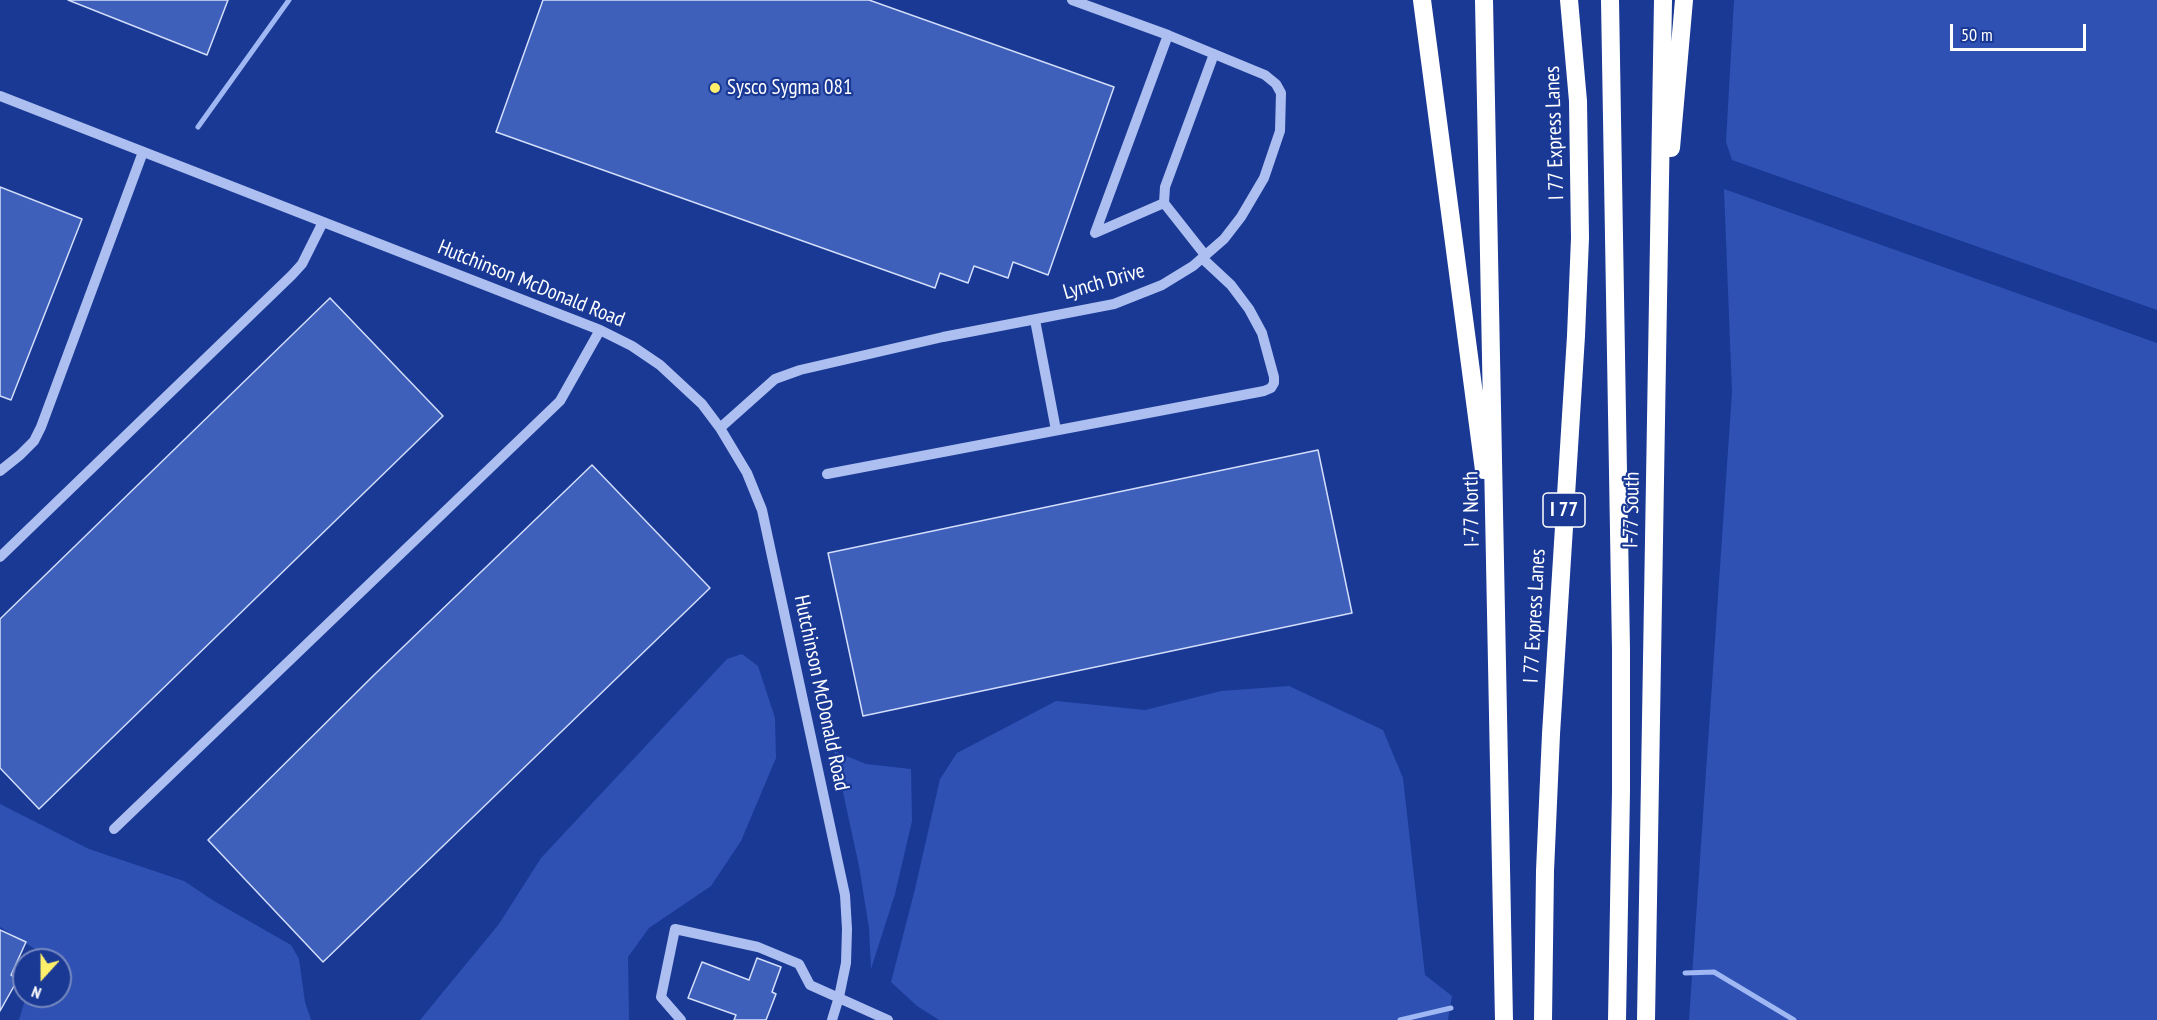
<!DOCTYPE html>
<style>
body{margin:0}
#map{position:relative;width:2157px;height:1020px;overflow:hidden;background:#1a3995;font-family:"PT Sans Narrow",sans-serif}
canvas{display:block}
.north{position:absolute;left:12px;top:948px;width:60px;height:60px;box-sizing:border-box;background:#1a3995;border:2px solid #7688bf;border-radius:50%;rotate:201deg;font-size:16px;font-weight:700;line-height:24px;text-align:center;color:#fff}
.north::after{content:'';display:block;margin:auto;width:21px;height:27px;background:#ffef6b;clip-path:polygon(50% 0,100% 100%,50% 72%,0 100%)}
.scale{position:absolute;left:1950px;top:24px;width:136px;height:27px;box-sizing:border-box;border:3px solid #fff;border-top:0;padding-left:8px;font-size:18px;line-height:21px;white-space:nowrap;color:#fff;-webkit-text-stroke:4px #1a3995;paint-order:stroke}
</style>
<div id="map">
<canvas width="2157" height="1020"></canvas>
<div class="north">N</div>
<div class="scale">50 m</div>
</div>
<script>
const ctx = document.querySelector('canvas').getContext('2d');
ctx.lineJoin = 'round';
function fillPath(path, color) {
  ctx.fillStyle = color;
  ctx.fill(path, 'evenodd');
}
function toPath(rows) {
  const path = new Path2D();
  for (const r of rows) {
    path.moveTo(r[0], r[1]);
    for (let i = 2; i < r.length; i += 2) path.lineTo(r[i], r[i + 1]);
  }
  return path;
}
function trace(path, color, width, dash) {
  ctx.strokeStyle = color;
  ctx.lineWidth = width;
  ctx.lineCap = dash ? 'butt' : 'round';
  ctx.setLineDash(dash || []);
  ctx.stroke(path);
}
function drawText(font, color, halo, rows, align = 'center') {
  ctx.font = font + ' "PT Sans Narrow",sans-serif';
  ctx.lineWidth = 4.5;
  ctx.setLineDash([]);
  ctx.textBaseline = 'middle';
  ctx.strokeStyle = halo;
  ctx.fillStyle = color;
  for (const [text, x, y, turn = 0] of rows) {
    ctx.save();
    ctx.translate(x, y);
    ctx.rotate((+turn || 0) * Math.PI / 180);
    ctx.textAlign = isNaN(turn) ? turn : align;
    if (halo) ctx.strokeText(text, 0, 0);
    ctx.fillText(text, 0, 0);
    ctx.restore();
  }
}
fillPath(toPath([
 [1734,0,2157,0,2157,310,1732,160,1726,142],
 [1724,189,2157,343,2157,1020,1689,1020,1732,392],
 [742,654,758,666,775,718,776,758,741,841,711,886,649,928,628,957,629,1020,420,1020,499,924,541,858,727,659],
 [1289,686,1383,730,1403,778,1425,975,1452,996,1448,1020,939,1020,917,1006,891,982,915,889,940,779,957,753,1056,701,1145,710,1221,691],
 [834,751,866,764,911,769,912,821,895,894,871,969,869,928,859,866],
 [0,804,89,849,184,881,214,901,291,945,299,959,305,1002,311,1020,19,1020,26,996,60,996,60,960,36,960,38,951,0,927]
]), '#2e51b3');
trace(toPath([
 [198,127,289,0],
 [1685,973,1714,972,1794,1020],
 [1400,1020,1451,1008]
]), '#9fb7f2', 5);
const building = toPath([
 [68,0,228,0,207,55,68,0],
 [543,0,869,0,1114,87,1048,275,1013,262,1008,278,974,266,968,283,940,273,935,288,496,132,543,0],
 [0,187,82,219,11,400,0,396,0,187],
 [330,298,443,416,39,809,0,768,0,619,330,298],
 [1318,450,1352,613,863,716,828,553,1318,450],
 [592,465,710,588,323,962,208,840,374,675,592,465],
 [0,930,26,942,11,975,18,979,0,1011,0,930],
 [757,958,781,967,772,992,776,994,766,1020,734,1020,736,1015,688,998,702,962,749,980,757,958]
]);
fillPath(building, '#3e60bb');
trace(building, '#d3defb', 1.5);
trace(toPath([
 [0,96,600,330,632,346,660,365,702,404,720,428,747,473,762,510,845,895,847,929,846,963,839,997,832,1020],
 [1164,203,1095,233,1168,35],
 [1205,255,1164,203,1165,187,1214,54],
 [1035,320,1056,430],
 [720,428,775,379,800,370,943,337,1114,304,1162,285,1193,266,1224,239,1241,217,1264,178,1280,131,1281,93,1276,84,1265,75,1168,35,1072,0],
 [0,471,20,455,34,441,41,427,143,152],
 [827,474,1264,391,1271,388,1274,383,1274,377,1262,333,1249,309,1231,285,1202,258],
 [0,557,292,275,302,264,323,222],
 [114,829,560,401,600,330],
 [681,1020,661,997,675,929,758,947,799,964,810,985,888,1020]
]), '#acbff0', 10);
trace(toPath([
 [1422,0,1484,470],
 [1484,0,1504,1020],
 [1610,0,1621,649,1621,791,1617,1020],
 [1671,148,1684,0],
 [1543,1020,1545,871,1551,734,1576,336,1580,238,1578,101,1569,0],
 [1646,1020,1663,0]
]), '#fff', 18);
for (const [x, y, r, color] of [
 [715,88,6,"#ffef6b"]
]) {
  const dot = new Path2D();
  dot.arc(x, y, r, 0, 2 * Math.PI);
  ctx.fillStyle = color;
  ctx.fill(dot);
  trace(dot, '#1a3995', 2);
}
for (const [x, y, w] of [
 [1564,510,42]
]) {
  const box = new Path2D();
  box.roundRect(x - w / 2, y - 17, w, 34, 4.5);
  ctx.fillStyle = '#1a3995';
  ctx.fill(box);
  trace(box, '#fff', 1.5);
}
drawText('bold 20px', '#fff', null, [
 ["I 77",1564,510]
]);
drawText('21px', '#fff', '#1a3995', [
 ["Sysco Sygma 081",727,88]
], 'left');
drawText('21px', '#fff', '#1a3995', [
 ["I 77 Express Lanes",1555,133,-92],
 ["Lynch Drive",1104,282,-16],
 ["Hutchinson McDonald Road",531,284,22],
 ["I-77 North",1472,509,-91],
 ["I-77 South",1632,510,-89],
 ["I 77 Express Lanes",1535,616,-87],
 ["Hutchinson McDonald Road",821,693,78]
]);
</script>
